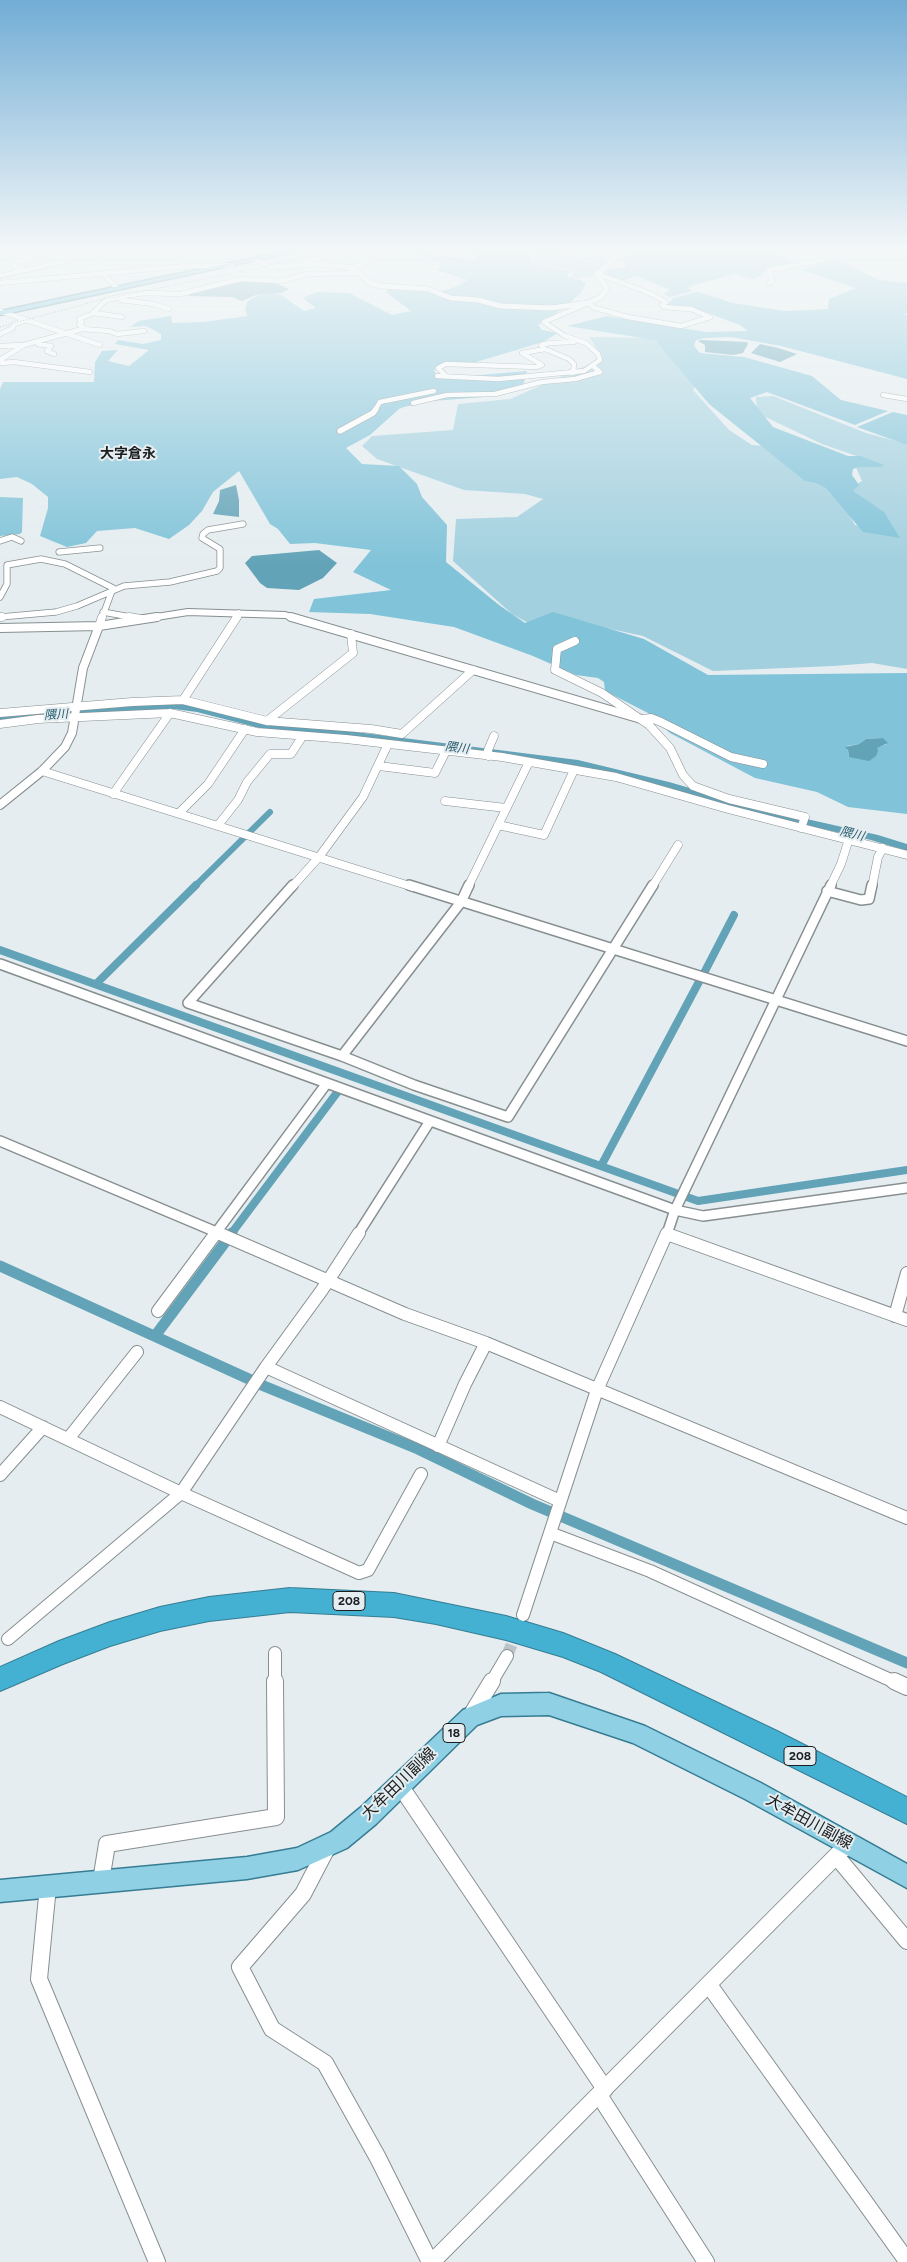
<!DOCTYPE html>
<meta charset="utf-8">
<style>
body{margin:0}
canvas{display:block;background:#e5edf0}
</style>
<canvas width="907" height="2262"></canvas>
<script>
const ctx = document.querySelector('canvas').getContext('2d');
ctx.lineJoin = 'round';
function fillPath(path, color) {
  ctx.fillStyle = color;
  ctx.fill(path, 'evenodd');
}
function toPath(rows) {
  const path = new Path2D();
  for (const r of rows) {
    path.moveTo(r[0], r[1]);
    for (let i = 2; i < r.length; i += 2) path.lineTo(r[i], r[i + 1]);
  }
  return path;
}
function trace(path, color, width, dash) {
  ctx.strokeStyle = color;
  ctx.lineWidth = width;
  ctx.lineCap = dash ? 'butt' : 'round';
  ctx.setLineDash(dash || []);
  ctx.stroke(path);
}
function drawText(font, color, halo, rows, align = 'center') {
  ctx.font = font + ' Figtree,"Noto Sans JP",sans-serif';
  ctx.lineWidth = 4;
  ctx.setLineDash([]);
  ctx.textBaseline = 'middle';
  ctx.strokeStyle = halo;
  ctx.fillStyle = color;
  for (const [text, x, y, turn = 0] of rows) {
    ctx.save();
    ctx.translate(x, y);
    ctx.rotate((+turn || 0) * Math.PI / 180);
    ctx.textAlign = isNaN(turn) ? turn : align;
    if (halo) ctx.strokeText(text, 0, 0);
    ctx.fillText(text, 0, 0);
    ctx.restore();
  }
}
fillPath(toPath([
 [532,249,615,249,619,254,602,266,594,276,578,278,570,277,574,272,566,268,535,265,531,256],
 [589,337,652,338,670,350,700,377,693,390,729,430,752,445,787,448,830,482,855,525,891,535,849,489,862,481,855,465,868,460,822,444,757,413,756,397,773,396,866,433,907,444,907,669,872,663,834,666,713,671,643,636,555,617,532,625,512,614,453,561,456,519,517,517,543,499,525,494,464,490,377,459,362,446,372,436,453,430,458,404,510,399,592,363,601,355]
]), '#a2d0df');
fillPath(toPath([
 [397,249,420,249,436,255,476,260,475,249,528,249,528,256,532,260,530,262,533,265,567,270,570,272,567,275,568,277,581,280,586,284,582,291,567,306,538,325,542,330,558,333,543,342,466,365,442,363,434,370,436,374,457,377,527,371,523,386,498,396,432,401,404,407,399,409,370,435,346,448,362,464,399,466,417,484,422,497,447,525,446,562,499,605,525,623,553,612,644,639,708,675,907,673,907,814,848,807,817,792,755,778,670,733,648,713,605,691,604,682,598,678,576,675,533,656,454,627,370,614,309,612,314,599,391,590,353,572,371,550,315,543,290,544,278,529,270,524,239,471,213,492,202,511,189,525,169,539,135,528,97,531,86,543,67,547,40,536,48,508,48,497,32,484,17,477,0,479,0,389,3,382,94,382,95,362,102,351,118,350,108,361,129,366,149,350,115,344,118,340,143,344,161,340,161,334,146,326,130,327,139,321,171,316,172,323,204,322,247,316,245,308,248,301,259,295,273,294,281,295,304,311,316,308,303,298,317,292,349,293,392,315,411,311,386,292,396,283,404,286,441,291,453,288,468,280,436,270,444,264,430,258],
 [883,738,887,744,849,757,847,746,859,744,866,739],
 [633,249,787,249,777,254,791,261,783,267,774,267,754,279,735,274,694,285,688,288,692,291,670,297,664,294,670,290,637,276,621,281,603,275,608,269,627,267,622,260,632,254],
 [830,260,846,264,879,280,907,283,907,313,904,315,907,315,907,379,781,346,731,337,705,338,696,340,694,346,700,353,744,357,812,376,841,400,888,411,855,425,767,392,750,398,773,427,848,456,861,456,884,465,881,467,858,467,853,469,852,475,859,485,853,491,884,512,900,538,863,532,826,488,816,483,805,481,709,404,655,340,567,326,607,316,706,332,748,331,740,325,705,312,690,308,668,305,673,298,698,292,733,303,785,311,828,309,829,299,856,288,802,270],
 [893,412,907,415,907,445,857,427],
 [0,497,23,498,22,532,20,534,0,536]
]), '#81c3d9');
fillPath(toPath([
 [242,280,272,282,289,289,281,293,256,295,242,301,232,297,187,296,198,291],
 [701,340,747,342,748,344,743,353,733,355,705,352,705,345,698,341],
 [760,344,778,348,797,354,780,362,751,353],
 [236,485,239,500,239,517,213,514,219,501,220,490],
 [319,550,337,563,323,578,299,590,267,588,260,583,245,563,252,556],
 [883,738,888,743,877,748,878,751,876,756,869,761,849,757,848,750,845,747,859,744,866,739]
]), '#62a3b8');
trace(toPath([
 [194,887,270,812]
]), '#62a3b8', 6);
trace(toPath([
 [0,950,698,1201,907,1170],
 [703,975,734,915],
 [96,984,196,885],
 [601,1166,701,978],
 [231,1234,339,1090]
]), '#62a3b8', 8);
trace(toPath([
 [0,1266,251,1380],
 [155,1336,232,1233],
 [259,1384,418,1449,532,1504,907,1663]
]), '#62a3b8', 11);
fillPath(toPath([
 [174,703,198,706,271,725,316,727,578,760,669,782,762,809,878,835,907,844,907,851,871,840,756,814,662,786,578,766,316,733,271,731,197,712,174,709,0,722,0,716,174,703]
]), '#62a3b8');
trace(toPath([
 [507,1656,517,1631]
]), '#bdc3c6', 12, [12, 6]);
const minorFar5 = toPath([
 [29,249,15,254,33,257],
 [303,249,316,249],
 [348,249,350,249],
 [554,249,576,257,620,251],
 [0,251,3,251,0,253],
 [248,254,245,253,261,249],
 [303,264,305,261,324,256],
 [348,267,359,266,366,262,377,249],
 [22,270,14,266,17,262,65,249],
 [103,274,117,288],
 [0,276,62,262,89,249],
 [0,283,173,267,232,265],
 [769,283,772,281,769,270,819,261,851,249],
 [121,300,153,304,169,309],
 [0,311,100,345],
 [94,313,122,317],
 [82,329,83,327,79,324,82,322,79,319,92,314,106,300,124,296,145,293,180,294,241,279,282,281,307,274,360,273],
 [0,334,13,328,14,324,27,320],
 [38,344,51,346,47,351,54,354],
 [0,346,21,345],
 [543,348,541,345,549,343,574,342],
 [0,360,24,345,82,329,109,331,117,334,144,331],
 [1,363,14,362,90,372],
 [445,375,438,368,446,364,537,367,542,365,522,353,545,349,569,359,574,364,573,373],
 [437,376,498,379,584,371,600,360,598,354,586,343,565,336,544,322,588,303,595,308,628,317,681,326,710,317,691,309,664,307,662,305,666,302,649,293,598,274],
 [883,395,907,399],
 [413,403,447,395,495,394,542,382,575,379,600,372,593,366],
 [375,410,380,402,434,391]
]);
const minorFar4 = toPath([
 [340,431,373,413,376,409],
 [0,541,12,537,21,541],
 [59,552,100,548],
 [0,597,7,584,7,565,41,559,65,564,113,588],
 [103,612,136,618],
 [0,617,56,612,77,606,124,586,170,582,217,571,220,568,220,549,202,538,203,534,208,530,243,524],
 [102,618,113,588],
 [236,618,239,613]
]);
const minorFar3 = toPath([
 [0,617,2,617],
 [129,617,141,619],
 [99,626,102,617],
 [575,641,557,649,555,670,602,693,649,725,670,748,683,775,693,786,729,799,805,817,801,828],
 [183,700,237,617],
 [0,713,132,702,183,700,267,721,371,729,402,734,473,670],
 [641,719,651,718,661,722,731,757,763,764],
 [267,721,353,653,351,634],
 [0,724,38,719,170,713,257,732,346,739,502,757,616,777,728,809,907,855],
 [489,756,488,750,494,736],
 [379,766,435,773,446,751],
 [42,771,413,887],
 [113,794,170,713],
 [445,801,506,808],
 [179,813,208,784,245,729],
 [219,824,238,800,247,782,270,754,291,754,302,737],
 [498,825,544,835,574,770],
 [292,887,319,857,363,797,388,744],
 [468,887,529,762],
 [652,887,678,845],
 [830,887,841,864,849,839],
 [872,887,878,857,883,848]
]);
const minorFar2 = toPath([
 [293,885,188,1003,342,1056,414,1085,508,1117,653,885],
 [409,885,907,1041],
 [827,891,861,900,869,899,872,885],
 [0,964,675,1210,703,1216,907,1188],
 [342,1056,461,902,469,885],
 [0,1141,221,1234],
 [215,1234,327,1083],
 [358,1234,430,1121],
 [667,1234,675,1210,831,885]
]);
const minorFar1 = toPath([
 [218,1233,405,1314,486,1343,907,1518],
 [667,1234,907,1320],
 [158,1311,216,1233],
 [895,1316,907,1273],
 [266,1367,560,1501],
 [0,1407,181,1493,359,1573,368,1570,421,1474],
 [68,1439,137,1352],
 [438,1446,465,1384,486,1343],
 [0,1475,43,1427],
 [550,1533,650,1571,897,1683],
 [523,1615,597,1390,667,1233],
 [8,1639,181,1493,266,1367,322,1290,359,1233],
 [275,1653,275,1683],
 [491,1683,507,1656]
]);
const minor = toPath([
 [894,1681,907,1687],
 [472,1714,492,1681],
 [399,1784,605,2089],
 [327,1848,303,1894,240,1967,272,2029,325,2063,378,2158,430,2262],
 [837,1857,907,1941],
 [101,1881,107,1844,276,1817,275,1681],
 [48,1886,39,1979,157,2262],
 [709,1985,907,2261],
 [599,2095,706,2262],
 [432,2262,848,1844]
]);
const tertiaryFar2 = toPath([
 [255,260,271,267,316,264,343,266,356,270,369,283,382,286,428,289,451,298,478,300,501,306,551,308,588,303,601,297,607,289,597,274,613,260,623,255,619,249]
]);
const tertiaryFar1 = toPath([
 [150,618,188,612,285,615,295,618]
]);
const tertiary = toPath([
 [291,617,641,719],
 [0,628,99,626,157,617],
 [0,805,42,771,65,747,72,733,83,668,99,626]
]);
const primary = toPath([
 [549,1693,645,1726,761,1783,907,1864,907,1888,745,1799,633,1743,549,1715,501,1716,477,1725,376,1824,347,1848,298,1870,247,1879,0,1902,0,1880,247,1857,297,1848,331,1832,360,1808,463,1710,501,1694,549,1693]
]);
const trunk = toPath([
 [297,249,308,249,0,315,0,311,297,249]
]);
const motorway = toPath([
 [290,1588,394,1593,506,1616,563,1633,615,1654,777,1731,907,1797,907,1824,601,1672,563,1657,506,1640,436,1624,394,1617,290,1612,209,1621,160,1631,110,1646,63,1664,0,1691,0,1667,59,1641,110,1622,160,1607,209,1597,290,1588]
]);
trace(minorFar5, '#878f91', 5.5);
trace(minorFar4, '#878f91', 7);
trace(minorFar3, '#878f91', 9);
trace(minorFar2, '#878f91', 12);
trace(minorFar1, '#878f91', 14);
trace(minor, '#878f91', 18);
trace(tertiaryFar2, '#878f91', 6);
trace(tertiaryFar1, '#878f91', 8);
trace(tertiary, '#878f91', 10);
trace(primary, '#367d93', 3);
trace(trunk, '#367d93', 3);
trace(motorway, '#367d93', 2);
trace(minorFar5, '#fff', 4.5);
trace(minorFar4, '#fff', 5.5);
trace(minorFar3, '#fff', 8);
trace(minorFar2, '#fff', 9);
trace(minorFar1, '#fff', 12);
trace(minor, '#fff', 16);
trace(tertiaryFar2, '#fff', 5);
trace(tertiaryFar1, '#fff', 6);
trace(tertiary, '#fff', 8);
fillPath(primary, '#8fd0e4');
fillPath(trunk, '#6ac0db');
fillPath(motorway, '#44b1d2');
trace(toPath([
 [0,278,134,249],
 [0,327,96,301,267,266,335,249]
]), '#606465', 1, [1, 2]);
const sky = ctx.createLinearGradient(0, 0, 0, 566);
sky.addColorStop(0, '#72add5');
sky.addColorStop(0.44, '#f3f7f8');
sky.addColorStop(1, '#f3f7f800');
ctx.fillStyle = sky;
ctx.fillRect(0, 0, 907, 566);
drawText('italic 12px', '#255b6c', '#e5edf0', [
 ["隈川",56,715,-4],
 ["隈川",457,748,7],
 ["隈川",852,834,14]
]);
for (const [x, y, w] of [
 [349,1601,32],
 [454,1733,22],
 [800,1756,32]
]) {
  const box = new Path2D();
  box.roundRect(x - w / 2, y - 9.5, w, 19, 4);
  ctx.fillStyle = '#e5edf0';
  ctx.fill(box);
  trace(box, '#1b1d1e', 1);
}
drawText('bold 12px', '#1b1d1e', null, [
 ["208",349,1601],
 ["18",454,1733],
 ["208",800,1756]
]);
drawText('bold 14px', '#1b1d1e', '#e5edf0', [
 ["大字倉永",128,454]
]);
drawText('16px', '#1b1d1e', '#e5edf0', [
 ["大牟田川副線",399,1784,-44],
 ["大牟田川副線",809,1822,29]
]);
</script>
